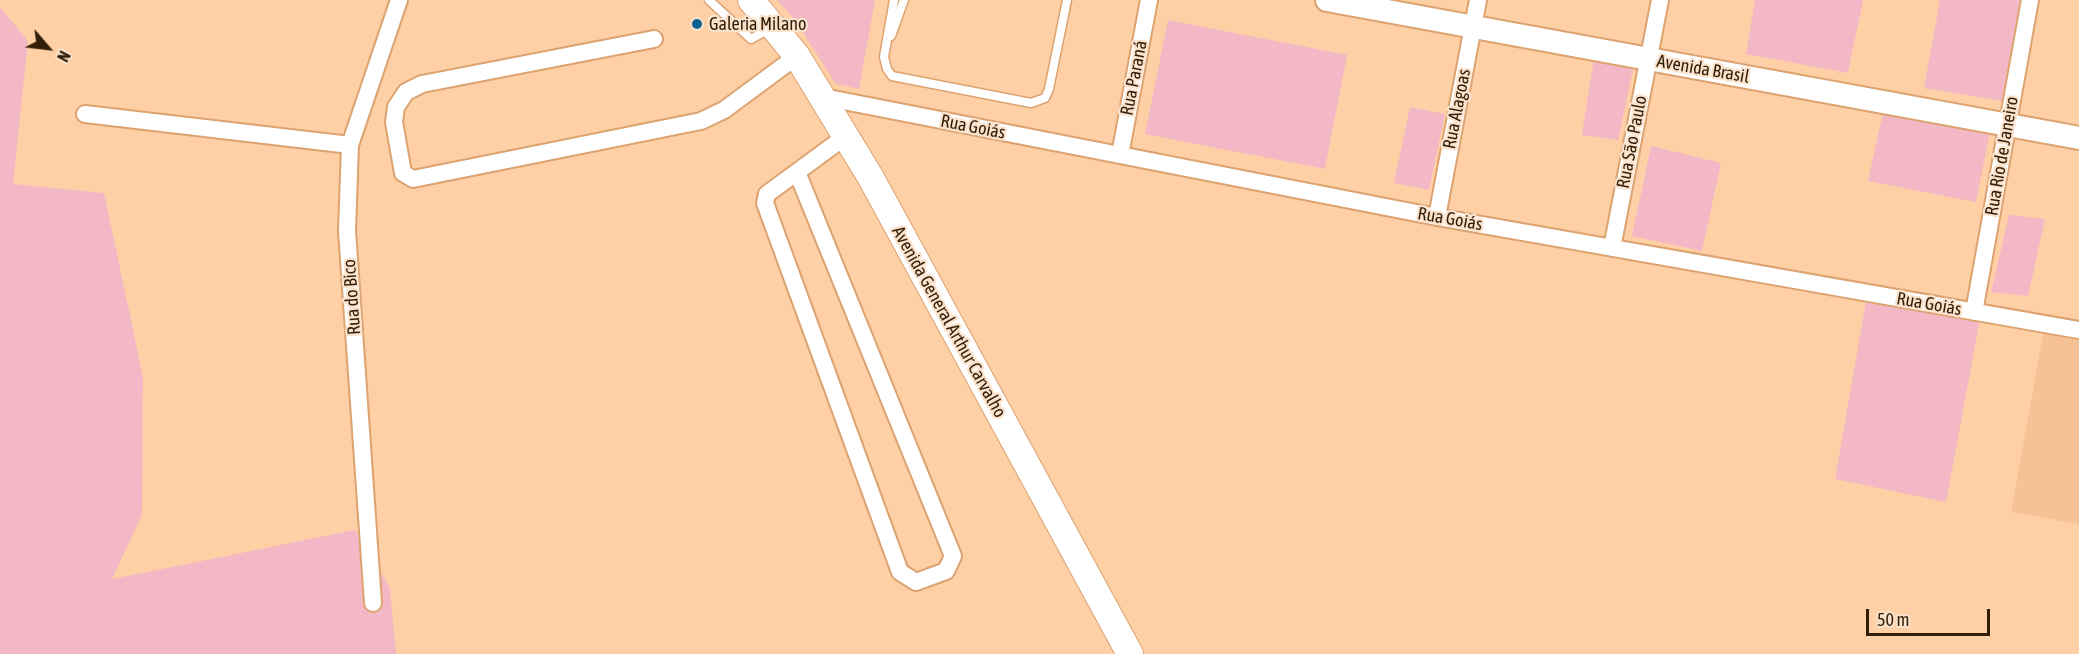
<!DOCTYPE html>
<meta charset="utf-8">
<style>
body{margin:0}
#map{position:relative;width:2079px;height:654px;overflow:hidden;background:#ffcfa6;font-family:"Asap Condensed",sans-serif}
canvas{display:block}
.north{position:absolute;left:18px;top:18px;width:60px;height:60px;-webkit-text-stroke:4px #fae2cd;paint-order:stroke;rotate:118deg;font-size:16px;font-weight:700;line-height:24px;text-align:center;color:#321d07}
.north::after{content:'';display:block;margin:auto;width:21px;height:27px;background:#321d07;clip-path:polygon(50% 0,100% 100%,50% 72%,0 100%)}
.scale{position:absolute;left:1866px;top:609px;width:124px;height:27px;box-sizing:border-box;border:3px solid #321d07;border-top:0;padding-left:8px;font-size:18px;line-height:21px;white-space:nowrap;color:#321d07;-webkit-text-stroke:4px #fae2cd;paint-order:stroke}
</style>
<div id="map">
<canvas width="2079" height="654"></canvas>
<div class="north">N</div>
<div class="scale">50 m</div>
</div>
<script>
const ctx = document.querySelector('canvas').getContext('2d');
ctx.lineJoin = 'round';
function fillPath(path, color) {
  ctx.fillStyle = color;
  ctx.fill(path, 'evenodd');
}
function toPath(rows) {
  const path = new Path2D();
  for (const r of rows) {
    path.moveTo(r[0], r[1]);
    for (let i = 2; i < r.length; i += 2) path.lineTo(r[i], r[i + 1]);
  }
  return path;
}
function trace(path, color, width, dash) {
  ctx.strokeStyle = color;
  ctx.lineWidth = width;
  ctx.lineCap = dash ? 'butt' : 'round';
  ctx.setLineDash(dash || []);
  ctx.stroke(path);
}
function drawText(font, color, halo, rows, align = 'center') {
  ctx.font = font + ' "Asap Condensed",sans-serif';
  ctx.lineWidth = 4.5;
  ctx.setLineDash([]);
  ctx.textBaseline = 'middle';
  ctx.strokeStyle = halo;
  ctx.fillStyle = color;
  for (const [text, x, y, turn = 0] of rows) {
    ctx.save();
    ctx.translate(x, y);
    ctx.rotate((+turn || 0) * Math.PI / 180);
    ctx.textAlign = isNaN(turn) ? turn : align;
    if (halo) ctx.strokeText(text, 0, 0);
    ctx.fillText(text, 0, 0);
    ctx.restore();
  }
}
fillPath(toPath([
 [2045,324,2079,330,2079,524,2011,512]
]), '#f6c295');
fillPath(toPath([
 [777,0,875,0,859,89,836,84,795,20],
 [1755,0,1863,0,1848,73,1746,54],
 [1940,0,2020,0,2002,101,1924,88],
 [0,7,28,41,13,184,104,193,143,377,142,515,112,579,355,530,390,588,396,654,0,654],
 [1168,20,1347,55,1325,169,1145,134],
 [1594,58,1634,65,1618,140,1582,135],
 [1410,107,1445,114,1429,190,1394,183],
 [1884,108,1992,122,1976,202,1868,181],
 [1651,146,1721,163,1702,251,1632,236],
 [2009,215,2045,219,2028,296,1991,292],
 [1866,302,1980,319,1946,502,1835,479]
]), '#f2b8c6');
const lane = toPath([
 [709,0,751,39,771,28],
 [894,0,884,57,887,69,892,76,1031,103,1045,98,1049,89,1067,0],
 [891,36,904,0]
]);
const street = toPath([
 [654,39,422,84,406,92,396,107,394,122,403,173,413,179,701,121,724,110,797,56],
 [823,97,1437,217,2079,330],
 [85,114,350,145],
 [1120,155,1149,0],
 [797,172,953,556,946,571,916,582,900,572,765,203,767,194,797,172],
 [797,172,846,136],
 [1437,217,1478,0],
 [1612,248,1660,0],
 [1974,312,2030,0],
 [373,603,347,231,350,145,399,0]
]);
const secondary = toPath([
 [1327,0,2079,138]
]);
const primary = toPath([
 [751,0,797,56,871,178,1130,654]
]);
trace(lane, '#dca370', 11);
trace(street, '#dca370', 20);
trace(secondary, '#dca370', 26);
trace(primary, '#dca370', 28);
trace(lane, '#fff', 8);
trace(street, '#fff', 16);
trace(secondary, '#fff', 22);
trace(primary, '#fff', 26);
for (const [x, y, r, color] of [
 [697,24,6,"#0e6092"]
]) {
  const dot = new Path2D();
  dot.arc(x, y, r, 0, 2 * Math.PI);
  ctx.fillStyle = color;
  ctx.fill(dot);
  trace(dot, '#fae2cd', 2);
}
drawText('18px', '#321d07', '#fae2cd', [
 ["Galeria Milano",709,24]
], 'left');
drawText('18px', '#321d07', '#fae2cd', [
 ["Avenida Brasil",1703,69,10],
 ["Rua Paraná",1134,78,-79],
 ["Rua Alagoas",1457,109,-79],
 ["Rua Goiás",973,127,11],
 ["Rua São Paulo",1632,142,-79],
 ["Rua Rio de Janeiro",2002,156,-80],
 ["Rua Goiás",1450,219,10],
 ["Rua do Bico",352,297,-94],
 ["Rua Goiás",1929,304,10],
 ["Avenida General Arthur Carvalho",949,322,61]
]);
</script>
